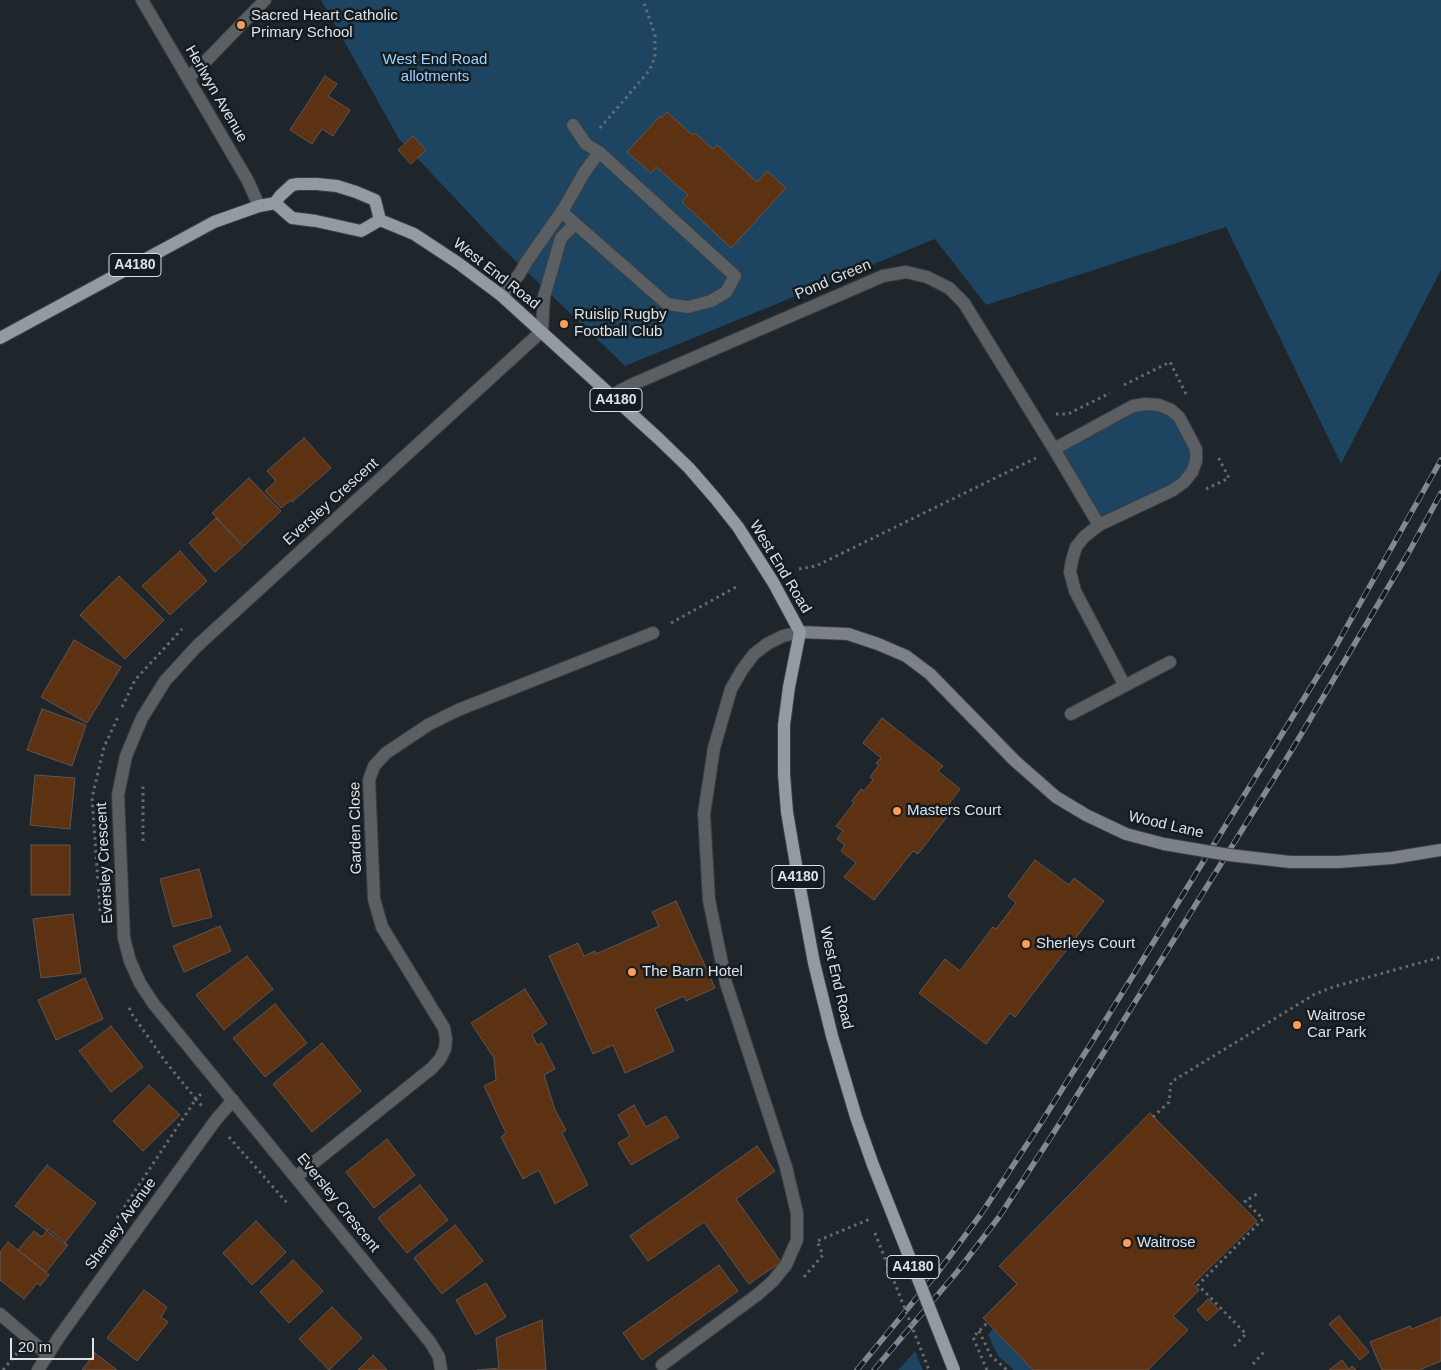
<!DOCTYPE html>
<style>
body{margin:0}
#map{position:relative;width:1441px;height:1370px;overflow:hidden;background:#1e252b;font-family:Helvetica,sans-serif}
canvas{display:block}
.scale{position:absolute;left:10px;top:1338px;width:84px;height:22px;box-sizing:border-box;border:2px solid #dde2e6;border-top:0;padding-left:6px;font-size:15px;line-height:18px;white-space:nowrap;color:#dde2e6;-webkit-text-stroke:4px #151c21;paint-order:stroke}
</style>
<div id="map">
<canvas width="1441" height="1370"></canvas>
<div class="scale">20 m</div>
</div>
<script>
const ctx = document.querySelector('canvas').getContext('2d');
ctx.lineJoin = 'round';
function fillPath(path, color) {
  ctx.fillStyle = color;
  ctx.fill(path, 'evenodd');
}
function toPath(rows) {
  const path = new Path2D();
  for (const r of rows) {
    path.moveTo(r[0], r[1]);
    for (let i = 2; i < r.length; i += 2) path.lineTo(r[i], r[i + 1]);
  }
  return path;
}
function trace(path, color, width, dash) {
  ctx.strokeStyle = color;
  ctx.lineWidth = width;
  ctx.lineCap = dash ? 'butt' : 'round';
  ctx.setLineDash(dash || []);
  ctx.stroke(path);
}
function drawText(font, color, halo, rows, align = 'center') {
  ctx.font = font + ' Helvetica,sans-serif';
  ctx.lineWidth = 5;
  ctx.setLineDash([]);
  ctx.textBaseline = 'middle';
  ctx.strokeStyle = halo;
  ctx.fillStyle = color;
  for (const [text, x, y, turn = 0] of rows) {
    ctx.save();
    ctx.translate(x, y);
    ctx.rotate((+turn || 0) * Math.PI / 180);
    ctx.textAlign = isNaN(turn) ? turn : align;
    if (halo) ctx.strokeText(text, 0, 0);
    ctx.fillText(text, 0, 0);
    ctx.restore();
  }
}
fillPath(toPath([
 [321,0,1441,0,1441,270,1341,464,1226,227,986,305,935,239,625,366,500,246,399,139],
 [1133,406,1171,410,1196,449,1192,472,1099,525,1054,449],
 [993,1329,1033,1370,1014,1370,998,1356,988,1335],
 [915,1351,923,1370,898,1370]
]), '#1d4461');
const building = toPath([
 [325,76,337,84,328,96,350,110,333,136,322,129,312,144,290,130,325,76],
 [667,112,692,135,695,133,713,149,717,145,757,182,767,171,786,188,731,248,682,202,688,195,656,167,651,173,627,152,660,116,662,118,667,112],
 [413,136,426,150,411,164,398,150,413,136],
 [304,438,331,468,292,502,291,500,281,508,265,491,276,481,267,471,304,438],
 [249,478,281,511,244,546,212,513,249,478],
 [216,518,243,547,215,572,189,543,216,518],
 [180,551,207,581,170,615,142,586,180,551],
 [119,576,164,620,125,659,80,615,119,576],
 [74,640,121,667,87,723,41,697,74,640],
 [42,709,86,725,72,766,27,750,42,709],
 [882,718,943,766,938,771,960,789,945,809,950,813,918,854,913,851,874,900,844,877,856,863,841,851,845,845,837,839,843,831,836,826,854,803,852,801,861,789,864,791,873,780,870,777,879,765,876,763,881,758,863,743,882,718],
 [35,775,75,778,70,829,30,825,35,775],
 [31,845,70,845,70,895,31,895,31,845],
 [1035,860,1069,885,1074,878,1104,901,1015,1017,1010,1013,986,1044,919,993,945,959,960,971,993,927,996,929,1016,903,1008,896,1035,860],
 [199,869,212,917,173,927,160,879,199,869],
 [676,901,715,988,686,1001,684,996,655,1009,674,1051,625,1073,613,1045,593,1054,549,956,578,943,584,956,595,951,596,954,659,926,652,912,676,901],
 [73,914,81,973,41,978,33,919,73,914],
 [220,926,231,951,184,972,173,946,220,926],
 [247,956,273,989,224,1030,196,995,247,956],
 [85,978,103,1019,56,1040,38,1000,85,978],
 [525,989,547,1024,532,1034,537,1045,542,1043,555,1069,544,1075,555,1110,566,1130,562,1133,588,1185,555,1204,539,1170,523,1179,501,1137,506,1133,484,1086,496,1080,494,1058,471,1023,525,989],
 [275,1004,307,1043,265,1077,233,1038,275,1004],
 [111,1026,143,1067,111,1092,79,1051,111,1026],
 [322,1043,361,1091,312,1132,273,1084,322,1043],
 [149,1085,180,1115,143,1151,113,1121,149,1085],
 [634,1105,646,1127,666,1116,679,1137,631,1165,618,1143,630,1136,618,1115,634,1105],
 [1150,1113,1257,1221,1193,1284,1199,1290,1173,1316,1188,1330,1148,1370,1033,1370,983,1318,1017,1284,999,1266,1150,1113],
 [387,1139,415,1175,374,1208,346,1172,387,1139],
 [757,1146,775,1171,736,1199,781,1262,749,1284,704,1222,648,1261,630,1236,757,1146],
 [47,1165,96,1203,64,1244,15,1206,47,1165],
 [420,1185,448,1220,407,1253,378,1218,420,1185],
 [256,1221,286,1252,252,1285,223,1253,256,1221],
 [455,1225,483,1261,442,1294,414,1258,455,1225],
 [48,1229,68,1245,46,1272,18,1250,34,1231,42,1237,48,1229],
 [8,1242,49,1275,40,1286,37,1283,24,1299,0,1280,0,1252,8,1242],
 [293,1260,323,1291,289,1323,260,1292,293,1260],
 [719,1265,738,1291,642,1360,623,1333,719,1265],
 [486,1283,506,1317,476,1335,456,1300,486,1283],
 [144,1290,167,1307,161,1317,168,1322,137,1361,107,1338,144,1290],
 [1208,1299,1219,1310,1207,1321,1197,1310,1208,1299],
 [332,1307,362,1338,329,1370,299,1339,332,1307],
 [1339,1316,1369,1352,1360,1360,1329,1324,1339,1316],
 [1441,1317,1441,1361,1419,1370,1382,1370,1370,1342,1410,1326,1412,1329,1441,1317],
 [542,1320,546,1370,477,1370,499,1368,496,1338,542,1320],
 [95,1353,117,1370,82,1370,95,1353],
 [373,1355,387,1370,358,1370,373,1355],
 [1342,1360,1349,1369,1352,1366,1356,1370,1329,1370,1342,1360]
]);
fillPath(building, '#5c3212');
trace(building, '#605651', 1);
const lane = toPath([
 [188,78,201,66,265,0],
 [562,212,667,304,688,307,711,301,726,292,735,276,599,152,586,144,573,125],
 [502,296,520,273,527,261,564,208,584,173,599,152],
 [542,331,544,297,561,238,575,224],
 [1099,525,1084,537,1076,547,1072,560,1070,572,1075,591,1125,686],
 [1071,714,1170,662],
 [662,1365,757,1295,773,1281,786,1265,797,1240,797,1213,786,1167,726,983,709,900,704,814,714,748,731,689,742,670,754,654,767,644,783,636,800,632]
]);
const street = toPath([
 [142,0,248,181,259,206],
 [610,396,631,385,883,276,906,272,927,277,949,288,964,303,1054,449,1099,525,1173,490,1184,482,1192,472,1196,461,1196,449,1179,417,1171,410,1159,405,1146,404,1133,406,1054,449],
 [296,1177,432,1068,440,1059,445,1049,446,1039,444,1028,382,927,374,899,369,780,374,766,386,753,428,725,458,710,653,633],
 [0,1314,48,1355],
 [38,1370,59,1337,215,1121,233,1100],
 [441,1370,439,1357,430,1342,153,1003,140,983,130,961,124,938,118,795,126,756,142,718,165,681,197,646,542,331]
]);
const secondary = toPath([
 [800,632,848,634,878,644,906,656,930,674,1015,761,1056,797,1086,815,1126,834,1164,844],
 [1290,862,1339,862,1392,858,1441,850]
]);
const primary = toPath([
 [275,203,292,218,316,221,361,231,380,220],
 [380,220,414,234,458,263,502,296,659,439,689,468,715,498,738,527,773,582,800,632,789,687,784,725,784,774,787,812,800,888,814,963,832,1036,856,1117,873,1165],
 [0,338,214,222,259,206,275,203,280,196,292,185,298,184,317,184,337,186,356,192,375,200,380,220]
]);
trace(lane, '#393f45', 14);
trace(street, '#393f45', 14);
trace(secondary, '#393f45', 14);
trace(primary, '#393f45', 14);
trace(toPath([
 [600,128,649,71,655,57,655,35,643,0],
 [1124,385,1170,362,1187,396],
 [1056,414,1068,414,1110,393],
 [1206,489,1229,478,1217,455],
 [799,569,816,566,1036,458],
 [671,623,736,587],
 [122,707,135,680,182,629],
 [143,841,143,785],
 [100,911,92,798,104,747,119,715],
 [201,1094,196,1099,202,1106],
 [1153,1117,1169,1102,1171,1082,1315,994,1333,987,1441,957],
 [229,1137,288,1204],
 [117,1218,196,1099,165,1061,132,1014,128,1005],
 [804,1277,823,1255,817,1241,870,1219],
 [979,1331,991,1356,1007,1370],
 [1234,1346,1246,1334,1198,1285,1263,1219,1245,1201,1259,1193],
 [1253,1364,1264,1352],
 [3,1370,17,1353],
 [987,1370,973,1337,987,1323]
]), '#666c71', 3, [2.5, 4]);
trace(lane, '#5c5f62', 12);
trace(street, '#5c5f62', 12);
trace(secondary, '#7b8186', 12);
trace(primary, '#939aa1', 12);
const rail = toPath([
 [857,1370,938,1272,981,1214,1039,1126,1095,1037,1332,653,1441,460],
 [874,1370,957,1272,999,1217,1058,1126,1293,748,1409,552,1441,493]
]);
trace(rail, '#82888d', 5.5);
trace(rail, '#151c21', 4, [11]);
const secondaryBridge = toPath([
 [1164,844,1229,855,1290,862]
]);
const primaryBridge = toPath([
 [873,1165,954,1370]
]);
trace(secondaryBridge, '#393f45', 14, []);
trace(primaryBridge, '#393f45', 14, []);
trace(toPath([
 [875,1233,929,1370]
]), '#666c71', 3, [2.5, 4]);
trace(secondaryBridge, '#7b8186', 12);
trace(primaryBridge, '#939aa1', 12);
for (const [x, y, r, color] of [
 [241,25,5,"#fd9c56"],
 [564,324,5,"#fd9c56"],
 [897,811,5,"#fd9c56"],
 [1026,944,5,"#fd9c56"],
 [632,972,5,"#fd9c56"],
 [1297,1025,5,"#fd9c56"],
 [1127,1243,5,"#fd9c56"]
]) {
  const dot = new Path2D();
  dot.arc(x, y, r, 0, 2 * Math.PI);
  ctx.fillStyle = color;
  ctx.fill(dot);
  trace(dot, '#151c21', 2);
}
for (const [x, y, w] of [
 [135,265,52],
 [616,400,52],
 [798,877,52],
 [913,1267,52]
]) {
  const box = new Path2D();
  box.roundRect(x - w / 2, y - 11.5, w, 23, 4);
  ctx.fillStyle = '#151c21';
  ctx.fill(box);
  trace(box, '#dde2e6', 1);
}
drawText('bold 14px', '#dde2e6', null, [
 ["A4180",135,265],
 ["A4180",616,400],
 ["A4180",798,877],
 ["A4180",913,1267]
]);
drawText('15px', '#dde2e6', '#151c21', [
 ["Sacred Heart Catholic",251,16],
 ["Primary School",251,33],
 ["Ruislip Rugby",574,315],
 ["Football Club",574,332],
 ["Masters Court",907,811],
 ["Sherleys Court",1036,944],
 ["The Barn Hotel",642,972],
 ["Waitrose",1307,1016],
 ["Car Park",1307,1033],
 ["Waitrose",1137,1243]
], 'left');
drawText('15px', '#9cd2fe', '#151c21', [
 ["West End Road",435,60],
 ["allotments",435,77]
]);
drawText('15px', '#dde2e6', '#151c21', [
 ["Herlwyn Avenue",216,94,60],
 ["West End Road",496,274,38],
 ["Pond Green",833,280,-23],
 ["Eversley Crescent",331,502,-42],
 ["West End Road",780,567,59],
 ["Wood Lane",1166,825,13],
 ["Garden Close",356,828,-91],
 ["Eversley Crescent",105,863,-93],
 ["West End Road",836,978,77],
 ["Eversley Crescent",338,1203,51],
 ["Shenley Avenue",121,1224,-54]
]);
</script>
